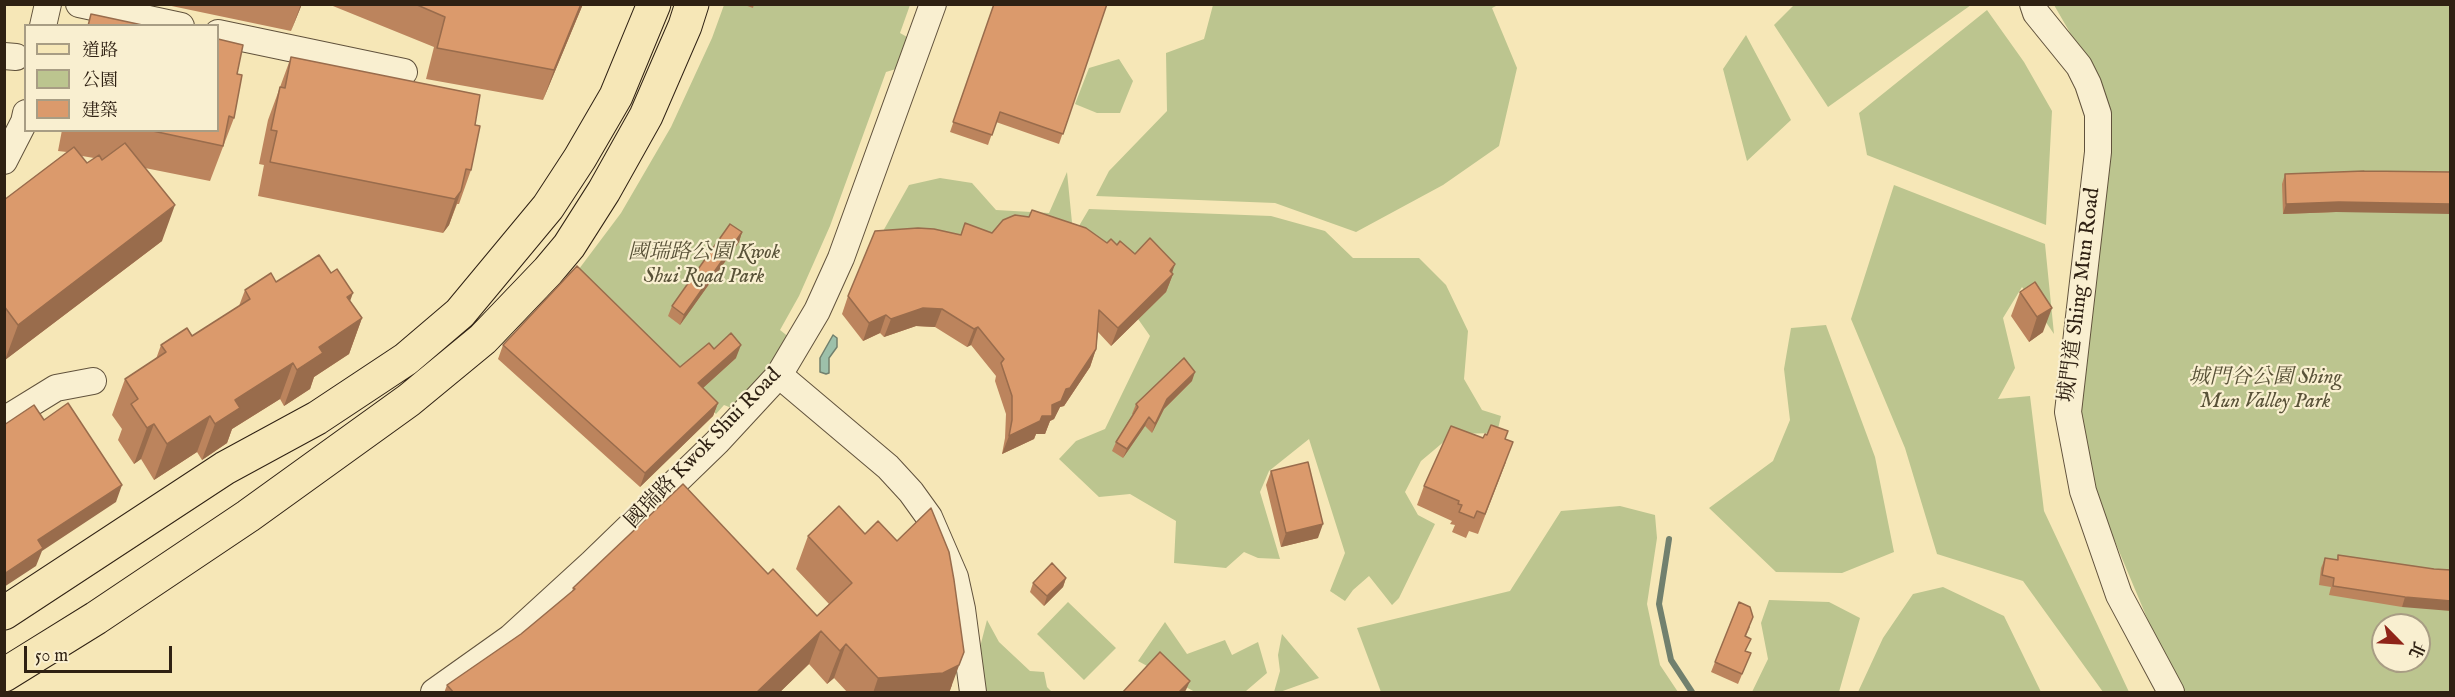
<!DOCTYPE html>
<meta charset="utf-8">
<style>
body{margin:0}
#map{position:relative;width:2455px;height:697px;overflow:hidden;background:#f6e7b7;font-family:"IM FELL English","Noto Serif TC",serif}
canvas{display:block}
.frame{position:absolute;inset:0;border:6px solid #2f2113;pointer-events:none}
.legend{position:absolute;left:24px;top:24px;width:195px;height:108px;box-sizing:border-box;background:#f9efd0;border:2px solid #a89d84;margin:0;padding:8px 10px;list-style:none;font-size:18px;color:#2f2113}
.legend li{display:flex;align-items:center;gap:12px;height:30px}
.legend b{width:30px;border:2px solid #a89d84}
.north{position:absolute;left:2371px;top:613px;width:60px;height:60px;box-sizing:border-box;background:#f9efd0;border:2px solid #a89d84;border-radius:50%;rotate:114deg;font-size:16px;font-weight:700;line-height:24px;text-align:center;color:#2f2113}
.north::after{content:'';display:block;margin:auto;width:21px;height:27px;background:#8f2418;clip-path:polygon(50% 0,100% 100%,50% 72%,0 100%)}
.scale{position:absolute;left:24px;top:646px;width:148px;height:27px;box-sizing:border-box;border:3px solid #2f2113;border-top:0;padding-left:8px;font-size:18px;line-height:21px;white-space:nowrap;color:#2f2113;-webkit-text-stroke:4px #f9efd0;paint-order:stroke}
</style>
<div id="map">
<canvas width="2455" height="697"></canvas>
<div class="frame"></div>
<ul class="legend">
<li><b style="height:8px;background:#f6e7b7"></b>道路</li>
<li><b style="height:16px;background:#bcc58f"></b>公園</li>
<li><b style="height:16px;background:#db9a6c"></b>建築</li>
</ul>
<div class="north">北</div>
<div class="scale">50 m</div>
</div>
<script>
const ctx = document.querySelector('canvas').getContext('2d');
ctx.lineJoin = 'round';
function fillPath(path, color) {
  ctx.fillStyle = color;
  ctx.fill(path, 'evenodd');
}
function toPath(rows) {
  const path = new Path2D();
  for (const r of rows) {
    path.moveTo(r[0], r[1]);
    for (let i = 2; i < r.length; i += 2) path.lineTo(r[i], r[i + 1]);
  }
  return path;
}
function trace(path, color, width, dash) {
  ctx.strokeStyle = color;
  ctx.lineWidth = width;
  ctx.lineCap = dash ? 'butt' : 'round';
  ctx.setLineDash(dash || []);
  ctx.stroke(path);
}
function drawText(font, color, halo, rows, align = 'center') {
  ctx.font = font + ' "IM FELL English","Noto Serif TC",serif';
  ctx.lineWidth = 4.5;
  ctx.setLineDash([]);
  ctx.textBaseline = 'middle';
  ctx.strokeStyle = halo;
  ctx.fillStyle = color;
  for (const [text, x, y, turn = 0] of rows) {
    ctx.save();
    ctx.translate(x, y);
    ctx.rotate((+turn || 0) * Math.PI / 180);
    ctx.textAlign = isNaN(turn) ? turn : align;
    if (halo) ctx.strokeText(text, 0, 0);
    ctx.fillText(text, 0, 0);
    ctx.restore();
  }
}
fillPath(toPath([
 [1795,4,1971,4,1971,5,1828,107,1774,25],
 [724,5,910,5,900,33,914,41,906,66,886,72,830,226,799,296,780,330,790,338,734,409,724,405,716,414,576,273,621,213,671,127,712,38],
 [1213,5,1498,5,1492,8,1517,68,1499,146,1443,185,1356,232,1275,203,1096,196,1109,171,1167,111,1166,53,1204,39],
 [2054,5,2450,5,2450,692,2178,692,2093,489,2082,438,2079,386,2104,182,2087,62],
 [2383,625,2419,625,2419,661,2383,661],
 [1987,10,2024,62,2052,111,2046,225,1867,155,1859,113],
 [1746,35,1791,120,1747,161,1723,69],
 [1119,59,1133,81,1120,113,1097,113,1075,104,1089,68],
 [1067,172,1074,243,980,241,882,233,909,185,940,178,972,183,996,210,1049,213],
 [1894,185,2045,244,2054,334,2022,287,2003,318,2015,368,1998,399,2030,396,2044,511,2129,692,2103,692,2023,581,1937,554,1905,448,1851,319],
 [1089,209,1271,216,1325,231,1353,258,1419,258,1446,285,1468,331,1464,379,1482,410,1501,416,1497,433,1453,434,1421,461,1405,492,1418,515,1435,524,1399,598,1392,605,1369,576,1353,590,1345,601,1330,591,1345,553,1309,439,1269,471,1260,492,1280,559,1258,558,1244,552,1226,568,1174,563,1176,521,1130,494,1099,497,1059,459,1076,441,1105,429,1150,336,1076,231],
 [1826,325,1875,457,1894,552,1842,573,1776,572,1709,508,1773,461,1790,420,1784,369,1791,328],
 [1620,506,1655,515,1657,538,1647,604,1660,665,1678,692,1381,692,1357,628,1510,591,1561,511],
 [1943,587,2004,616,2041,692,1858,692,1883,638,1913,594],
 [1769,600,1829,602,1860,618,1839,692,1752,692,1768,659,1761,623],
 [1068,602,1116,648,1084,680,1037,634],
 [987,620,999,642,1030,671,1044,672,1047,687,1052,692,984,692,979,651],
 [1165,622,1187,654,1225,640,1232,655,1258,642,1267,673,1246,691,1195,692,1138,661],
 [1282,634,1319,678,1280,692,1274,692,1280,671,1278,655]
]), '#bcc58f');
const water = toPath([
 [833,335,837,338,837,347,829,358,829,373,826,374,820,372,820,358,833,335]
]);
fillPath(water, '#9dc0aa');
trace(water, '#71806e', 1.5);
trace(toPath([
 [1669,539,1659,604,1671,660,1692,692]
]), '#71806e', 6);
const minor = toPath([
 [79,4,181,26],
 [2033,4,2036,13,2079,66,2088,84,2098,114,2098,152,2068,412,2083,491,2119,595,2171,692],
 [43,26,48,4],
 [218,33,404,72],
 [4,56,16,57],
 [4,161,24,122,26,113],
 [779,375,888,467,911,492,929,517,955,577,962,609,973,692],
 [4,420,56,388,93,381],
 [434,692,510,638,592,563,717,442,779,375,817,311,841,258,933,4]
]);
const major = toPath([
 [4,613,225,468,317,418,406,359,460,313,548,207,580,158,616,96,654,4],
 [4,675,96,618,248,516,409,400,483,339,548,271,569,246,604,191,646,116,685,26,692,4]
]);
trace(minor, '#61523c', 28);
trace(major, '#2f2113', 35);
trace(minor, '#f9efd0', 26);
trace(major, '#f6e7b7', 33);
fillPath(toPath([
 [162,4,302,4,291,31],
 [328,4,583,4,543,100,426,79,434,47],
 [742,4,754,4,753,8],
 [994,4,1107,4,1059,144,996,122,988,145,950,132],
 [291,57,475,125,471,170,459,204,457,204,449,225,443,233,258,196,264,165,259,164,268,120],
 [237,74,234,118,210,181,145,168,162,241,5,360,4,200,67,152,58,151,62,130,218,130],
 [80,155,82,156,94,158,87,163],
 [2285,174,2336,212,2283,214,2282,184],
 [742,232,739,242,680,325,668,316,672,306],
 [992,233,1107,243,1117,245,1173,274,1166,292,1111,346,1098,332,1096,349,1090,367,1064,406,1060,407,1054,419,1050,421,1045,434,1036,434,1034,439,1002,454,1005,438,1006,414,995,381,996,376,971,345,967,347,935,327,916,326,884,337,880,333,863,341,842,314,848,296],
 [276,282,350,302,362,318,349,354,314,377,310,389,284,406,280,399,232,429,227,443,202,460,197,452,154,480,141,459,134,464,118,440,122,429,112,415,125,379,156,359,161,345,192,336,239,306,245,290],
 [2035,282,2043,332,2029,342,2011,316,2020,292],
 [503,345,680,367,714,349,736,358,703,388,718,403,713,416,640,487,498,359],
 [1192,381,1164,409,1152,433,1145,426,1123,458,1112,451,1116,442,1133,414,1132,414,1136,404],
 [1483,438,1506,439,1506,462,1478,534,1469,531,1466,538,1452,532,1455,525,1450,524,1452,521,1417,505,1424,486],
 [1271,471,1318,538,1281,547,1266,485],
 [808,536,952,685,949,693,848,693,834,678,827,684,809,664,779,693,444,693,447,685,521,634,572,592,573,588,768,574,817,616,829,604,796,569],
 [2338,555,2434,569,2402,607,2329,595,2331,587,2319,585,2321,568,2325,558,2337,560],
 [1066,578,1063,587,1044,606,1030,592,1033,583],
 [1739,602,1750,627,1746,636,1746,651,1751,653,1738,684,1711,672]
]), '#bc845d');
fillPath(toPath([
 [301,4,302,4,291,31],
 [581,4,583,4,543,100,554,70],
 [461,191,449,225,443,233,455,199],
 [2339,202,2451,204,2451,214,2336,212,2283,214,2286,204],
 [175,205,162,241,5,360,18,325],
 [742,232,739,242,680,325,684,315],
 [1175,264,1171,276,1173,274,1166,292,1111,346,1118,328],
 [353,293,340,329,347,297],
 [923,308,942,309,935,327,916,326,884,337,891,319],
 [2052,308,2043,332,2029,342,2037,317],
 [886,315,880,333,863,341,869,323],
 [362,318,349,354,314,377,310,389,284,406,297,370,319,347],
 [978,327,971,345,967,347,974,329],
 [741,345,736,358,693,397,698,383],
 [1096,349,1090,367,1064,406,1060,407,1054,419,1050,421,1045,434,1036,434,1034,439,1002,454,1009,436,1042,416,1066,389],
 [293,363,280,399,232,429,227,443,202,460,215,424,235,400],
 [1195,372,1192,381,1164,409,1152,433,1155,424,1167,399],
 [718,403,713,416,640,487,645,473],
 [210,416,197,452,154,480,167,444],
 [1149,417,1145,426,1123,458,1127,449],
 [154,424,141,459,134,464,147,428],
 [122,485,116,502,42,551,36,566,4,587,4,574,38,540],
 [1323,524,1318,538,1281,547,1286,533],
 [1066,578,1063,587,1044,606,1047,596],
 [2405,597,2451,601,2451,611,2402,607],
 [821,631,809,664,779,693,756,693],
 [846,644,834,678,827,684,840,651],
 [964,652,949,693,873,693,878,678],
 [1190,681,1186,690,1184,693,1178,693]
]), '#996c4c');
const building = toPath([
 [415,4,581,4,554,70,437,48,445,17,415,4],
 [994,4,1107,4,1063,134,1000,112,992,135,953,122,994,4],
 [91,14,147,26,88,26,91,14],
 [218,39,243,45,237,74,242,75,234,118,229,116,223,146,148,130,218,130,218,39],
 [291,57,480,95,475,125,480,126,471,170,466,169,461,191,455,199,270,162,277,131,271,130,280,87,285,88,291,57],
 [125,143,175,205,18,325,4,306,4,200,74,147,87,163,99,155,102,160,125,143],
 [2364,171,2451,172,2451,204,2339,202,2286,204,2285,174,2364,171],
 [1032,210,1086,228,1107,243,1111,239,1117,245,1120,241,1135,254,1150,238,1175,264,1170,271,1173,274,1118,328,1099,310,1096,349,1070,388,1066,389,1061,401,1052,405,1052,416,1042,416,1040,421,1009,436,1012,420,1012,396,1001,363,1004,359,978,327,974,329,942,309,923,308,891,319,886,315,869,323,848,296,875,231,918,228,934,229,961,235,965,223,992,233,1003,220,1015,215,1029,217,1032,210],
 [730,224,742,232,684,315,672,306,730,224],
 [319,255,331,273,337,269,353,293,347,297,362,318,319,347,323,353,297,370,293,363,235,400,240,408,215,424,210,416,167,444,154,424,147,428,131,404,138,399,125,379,166,352,161,345,187,328,192,336,250,299,245,290,271,273,276,282,319,255],
 [577,266,680,367,709,343,714,349,731,333,741,345,698,383,718,403,645,473,503,345,577,266],
 [2035,282,2052,308,2037,317,2020,292,2035,282],
 [1184,358,1195,372,1167,399,1155,424,1149,417,1127,449,1116,442,1138,407,1136,404,1184,358],
 [68,403,122,485,38,540,43,548,4,574,4,425,34,405,44,420,68,403],
 [1491,425,1508,431,1505,439,1513,442,1485,514,1477,511,1474,518,1459,512,1462,505,1458,504,1459,501,1424,486,1451,426,1483,438,1485,434,1487,435,1491,425],
 [1308,462,1323,524,1286,533,1271,471,1308,462],
 [683,484,768,574,773,569,817,616,852,583,808,536,839,506,865,534,878,521,897,541,931,508,949,552,954,580,964,652,959,665,943,673,878,678,846,644,840,651,821,631,756,693,454,693,447,685,521,634,575,589,573,588,683,484],
 [2338,555,2434,569,2451,570,2451,601,2405,597,2333,586,2334,578,2322,575,2325,558,2338,560,2338,555],
 [1052,563,1066,578,1047,596,1033,583,1052,563],
 [1739,602,1750,607,1753,617,1745,636,1751,639,1745,651,1751,653,1742,674,1715,662,1739,602],
 [1160,652,1190,681,1178,693,1122,693,1160,652]
]);
fillPath(building, '#db9a6c');
trace(building, '#996c4c', 1.5);
drawText('italic 21px', '#595238', '#f9efd0', [
 ["國瑞路公園 Kwok",704,254],
 ["Shui Road Park",704,278],
 ["城門谷公園 Shing",2265,379],
 ["Mun Valley Park",2265,403]
]);
drawText('21px', '#2f2113', '#f9efd0', [
 ["城門道 Shing Mun Road",2081,295,-83],
 ["國瑞路 Kwok Shui Road",704,449,-46]
]);
</script>
